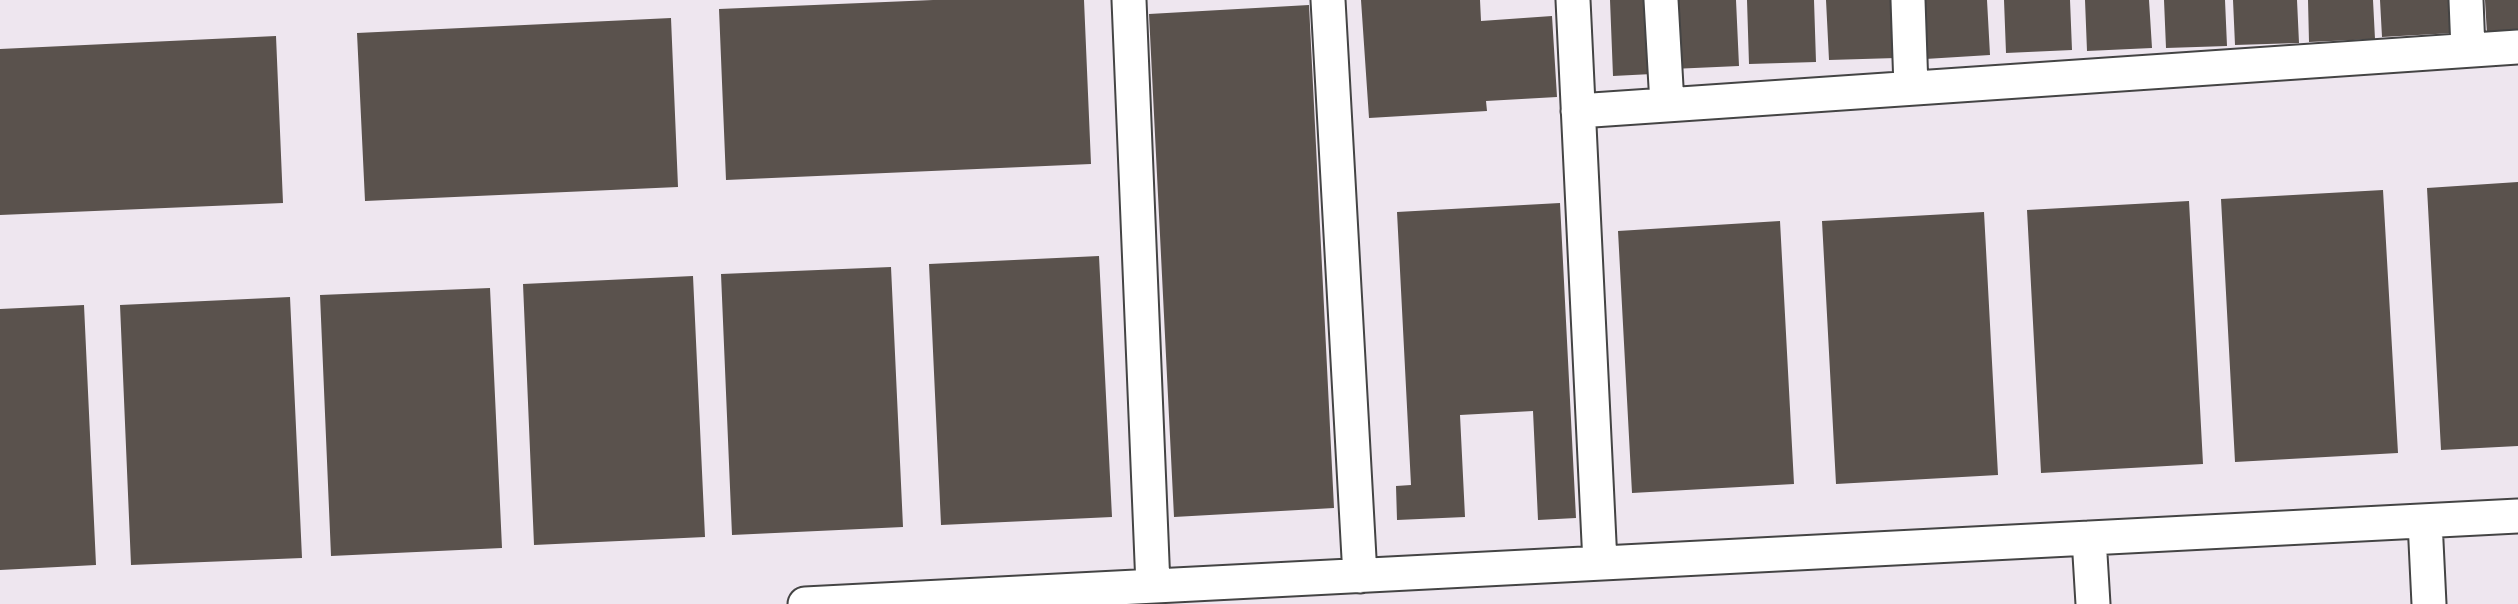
<!DOCTYPE html>
<style>
body{margin:0}
canvas{display:block;background:#fffdf5}
</style>
<canvas width="2518" height="604"></canvas>
<script>
const ctx = document.querySelector('canvas').getContext('2d');
ctx.lineJoin = 'round';
function fillPath(path, color) {
  ctx.fillStyle = color;
  ctx.fill(path, 'evenodd');
}
function toPath(rows) {
  const path = new Path2D();
  for (const r of rows) {
    path.moveTo(r[0], r[1]);
    for (let i = 2; i < r.length; i += 2) path.lineTo(r[i], r[i + 1]);
  }
  return path;
}
function trace(path, color, width, dash) {
  ctx.strokeStyle = color;
  ctx.lineWidth = width;
  ctx.lineCap = dash ? 'butt' : 'round';
  ctx.setLineDash(dash || []);
  ctx.stroke(path);
}
fillPath(toPath([
 [0,0,2518,0,2518,604,0,604]
]), '#eee6ef');
fillPath(toPath([
 [933,0,1084,0,1091,164,726,180,719,9],
 [1361,0,1480,0,1481,21,1552,16,1557,97,1486,101,1487,111,1369,118],
 [1610,0,1649,0,1652,74,1613,76],
 [1669,0,1736,0,1739,66,1672,69],
 [1747,0,1814,0,1816,62,1749,64],
 [1826,0,1893,0,1896,58,1829,60],
 [1922,0,1987,0,1990,55,1925,59],
 [2004,0,2070,0,2072,50,2006,53],
 [2085,0,2149,0,2152,48,2087,51],
 [2164,0,2225,0,2227,46,2166,48],
 [2233,0,2297,0,2299,43,2235,45],
 [2308,0,2373,0,2375,39,2309,42],
 [2380,0,2451,0,2453,33,2382,37],
 [2485,0,2518,0,2518,33,2487,34],
 [1309,5,1334,508,1174,517,1149,14],
 [671,18,678,187,365,201,357,33],
 [276,36,283,203,0,215,0,49],
 [2518,182,2518,446,2441,450,2427,188],
 [2383,190,2398,453,2235,462,2221,199],
 [2189,201,2203,464,2041,473,2027,210],
 [1560,203,1576,518,1538,520,1533,411,1460,415,1465,517,1397,520,1396,486,1411,485,1397,212],
 [1984,212,1998,475,1836,484,1822,221],
 [1780,221,1794,484,1632,493,1618,231],
 [1099,256,1112,517,941,525,929,264],
 [891,267,903,527,732,535,721,274],
 [693,276,705,537,534,545,523,284],
 [490,288,502,548,331,556,320,295],
 [290,297,302,558,131,565,120,305],
 [84,305,96,565,0,570,0,309]
]), '#5a524d');
const minor = toPath([
 [1129,0,1153,586],
 [1328,0,1360,576],
 [1573,0,1600,563],
 [1661,0,1667,104],
 [1908,0,1911,88],
 [2466,0,2468,50],
 [1578,111,2518,47],
 [2425,521,2429,604],
 [2089,538,2093,604],
 [805,604,2518,516]
]);
trace(minor, '#444', 37);
trace(minor, '#fff', 33);
</script>
